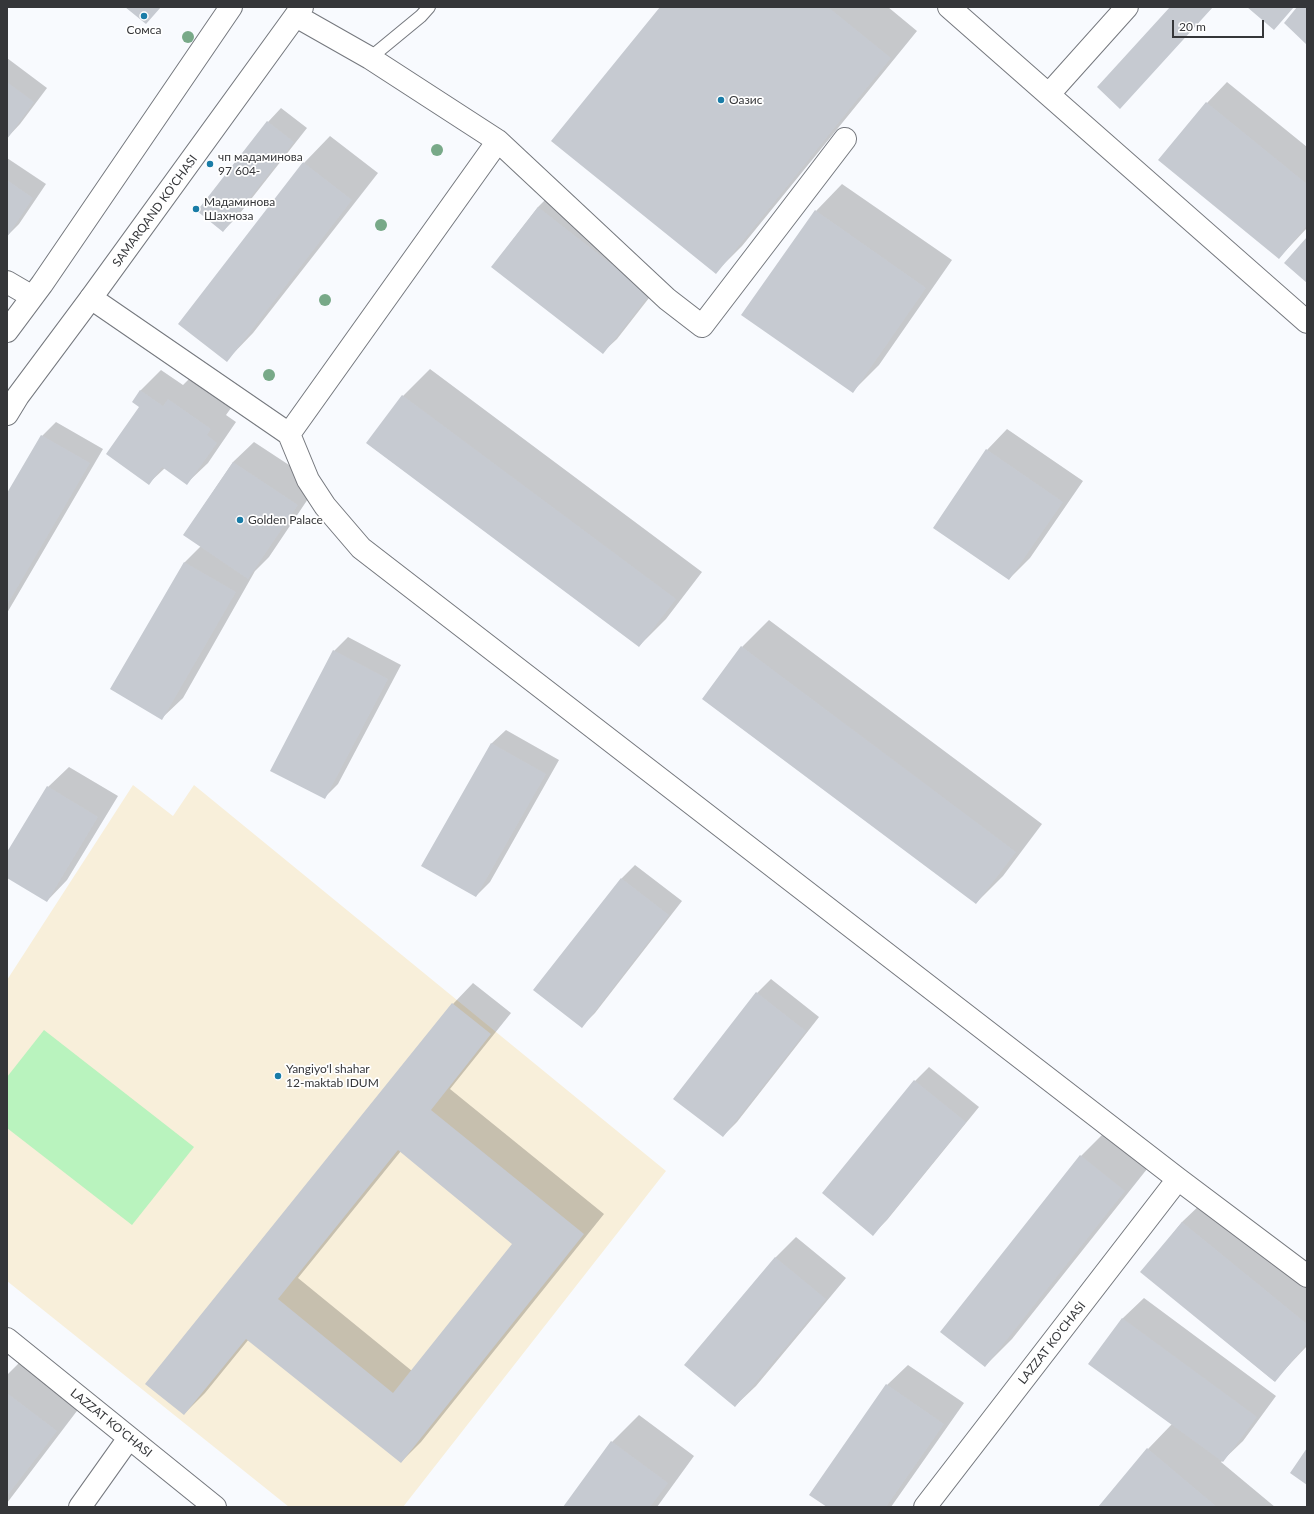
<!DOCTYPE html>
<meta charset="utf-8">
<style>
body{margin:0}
#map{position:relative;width:1314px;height:1514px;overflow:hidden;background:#f8fafe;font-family:Lato,sans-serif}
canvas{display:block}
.frame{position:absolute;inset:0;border:8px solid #353639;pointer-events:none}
.scale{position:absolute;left:1172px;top:20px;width:92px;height:18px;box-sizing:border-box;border:2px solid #353639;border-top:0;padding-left:5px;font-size:12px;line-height:14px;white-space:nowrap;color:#353639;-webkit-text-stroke:3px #fff;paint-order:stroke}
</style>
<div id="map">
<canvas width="1314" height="1514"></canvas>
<div class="frame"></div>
<div class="scale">20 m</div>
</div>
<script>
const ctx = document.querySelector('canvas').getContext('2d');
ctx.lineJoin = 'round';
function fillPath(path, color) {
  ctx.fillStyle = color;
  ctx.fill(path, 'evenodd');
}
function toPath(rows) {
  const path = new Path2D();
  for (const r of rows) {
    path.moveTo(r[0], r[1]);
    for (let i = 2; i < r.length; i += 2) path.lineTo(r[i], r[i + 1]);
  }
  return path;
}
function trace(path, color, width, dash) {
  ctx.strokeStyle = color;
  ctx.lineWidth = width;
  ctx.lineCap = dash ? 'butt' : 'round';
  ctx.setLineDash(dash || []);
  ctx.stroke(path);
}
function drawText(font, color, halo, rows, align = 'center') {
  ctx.font = font + ' Lato,sans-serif';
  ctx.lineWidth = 3.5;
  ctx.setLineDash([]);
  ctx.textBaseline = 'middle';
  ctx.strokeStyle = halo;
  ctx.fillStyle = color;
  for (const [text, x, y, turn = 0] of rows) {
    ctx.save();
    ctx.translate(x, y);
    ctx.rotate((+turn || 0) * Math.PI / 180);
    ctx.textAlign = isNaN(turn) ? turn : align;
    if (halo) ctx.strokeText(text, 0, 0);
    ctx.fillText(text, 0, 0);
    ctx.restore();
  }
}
fillPath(toPath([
 [133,785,173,816,194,785,666,1171,403,1507,289,1507,7,1281,7,980]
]), '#f8efda');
fillPath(toPath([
 [44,1030,194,1147,132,1225,7,1128,7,1077]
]), '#b9f3be');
fillPath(toPath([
 [661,7,888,7,917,31,742,246,715,273],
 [7,58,47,88,20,124,7,138],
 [1227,82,1307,147,1307,228,1279,258,1159,160,1207,103],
 [281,108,307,128,237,217,223,231,268,122],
 [330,136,378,173,253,333,227,360,304,163],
 [7,158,46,184,19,224,7,236],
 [842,184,952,260,879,365,852,392,816,211],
 [552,193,663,280,617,339,603,352,492,267,538,207],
 [430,369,702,572,666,619,639,646,367,443,403,396],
 [161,370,183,385,189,379,231,408,226,415,236,422,208,463,187,483,165,468,149,483,141,407,133,402,141,390],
 [56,422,103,449,7,613,7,495,42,436],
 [1007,429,1083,481,1030,558,1009,579,987,450],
 [254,442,318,484,269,557,255,571,183,698,162,718,111,689,185,562,201,546,184,535,233,462],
 [769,620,1042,824,1003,876,976,903,742,647],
 [348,637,401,665,338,784,324,798,334,651],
 [506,730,559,760,490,882,476,896,423,866,492,743],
 [69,767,118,796,67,880,47,901,7,877,7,854,48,787],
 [635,865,682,901,595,1013,582,1026,622,878],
 [771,979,819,1017,737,1122,723,1136,757,993],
 [473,983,511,1013,450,1089,604,1214,421,1442,401,1462,249,1339,205,1393,184,1414,453,1004],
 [401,1151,513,1244,412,1371,298,1278],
 [929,1067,979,1107,887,1220,873,1234,823,1193,915,1081],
 [1108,1129,1151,1164,1012,1339,985,1366,1081,1156],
 [1203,1202,1307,1287,1307,1346,1274,1381,1142,1272,1182,1222],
 [796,1237,846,1278,756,1386,735,1406,686,1365,776,1257],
 [1144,1298,1276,1396,1243,1441,1221,1462,1275,1507,1100,1507,1148,1449,1172,1424,1090,1364,1123,1318],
 [24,1358,83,1403,7,1503,7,1375],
 [908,1365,964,1403,891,1507,829,1507,887,1385],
 [639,1415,694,1456,657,1507,564,1507,612,1442]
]), '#0003');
fillPath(toPath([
 [125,7,161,7,146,24],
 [660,7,828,7,891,58,716,274,551,141],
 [1170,7,1213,7,1120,109,1097,87],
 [1247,7,1294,7,1274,30],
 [1297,7,1307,7,1307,45,1284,23],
 [7,82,34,102,7,139],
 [1206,102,1307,184,1307,225,1279,259,1158,160],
 [267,121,294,142,223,232,197,211],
 [303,162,352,200,227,362,178,324],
 [7,180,33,198,7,237],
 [538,207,650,294,603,354,491,267],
 [815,210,926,288,853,393,741,315],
 [1307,237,1307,283,1284,263],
 [140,390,163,406,168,399,211,429,207,435,217,443,187,485,162,467,149,485,106,454,139,407,132,402],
 [402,395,676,599,639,647,366,443],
 [41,435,90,463,7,605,7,493],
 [986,449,1063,502,1009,580,933,528],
 [233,462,298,505,248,579,183,535],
 [184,562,236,592,162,720,110,689],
 [741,646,1016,852,976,904,702,699],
 [333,650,388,679,325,799,270,771],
 [491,743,546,774,476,897,421,866],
 [47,786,98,817,47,902,7,878,7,852],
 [621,878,669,915,582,1028,533,990],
 [756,992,806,1031,723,1137,673,1099],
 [452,1003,491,1034,431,1110,584,1234,401,1463,246,1339,184,1415,145,1384],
 [398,1150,512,1244,393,1393,278,1299],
 [914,1080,966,1122,873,1236,822,1193],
 [1080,1155,1125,1191,985,1367,940,1332],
 [1182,1222,1307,1324,1307,1343,1275,1382,1140,1272],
 [775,1257,826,1299,735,1407,684,1365],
 [1122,1318,1257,1417,1223,1462,1088,1364],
 [886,1384,944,1424,886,1507,827,1507,809,1495],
 [7,1393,57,1431,7,1496],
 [611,1441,668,1483,650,1507,563,1507],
 [1147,1448,1217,1507,1098,1507],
 [1307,1448,1307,1485,1290,1473]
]), '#c6cad1');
const service = toPath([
 [370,58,421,16,429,7]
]);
const minor = toPath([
 [949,7,1307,322],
 [1049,94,1127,7],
 [498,141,667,299,702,326,845,139],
 [7,282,31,296],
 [91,298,289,434,308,480,325,506,361,548,1178,1179,1307,1276],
 [289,434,498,141,370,58,296,16],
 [7,1339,215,1507],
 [80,1507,129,1438],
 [925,1507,1178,1179]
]);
const secondary = toPath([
 [7,331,42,284,231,7],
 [7,414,18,396,91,298,302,7]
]);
trace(service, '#75787e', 14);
trace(minor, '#75787e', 24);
trace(secondary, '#75787e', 24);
trace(service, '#fff', 12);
trace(minor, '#fff', 22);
trace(secondary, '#fff', 22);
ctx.fillStyle = '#78a988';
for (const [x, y] of [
 [188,37],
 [437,150],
 [381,225],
 [325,300],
 [269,375]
]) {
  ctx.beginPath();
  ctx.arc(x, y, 6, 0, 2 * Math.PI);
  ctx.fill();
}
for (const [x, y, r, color] of [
 [144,16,4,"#197ca7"],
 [721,100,4,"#197ca7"],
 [210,164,4,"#197ca7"],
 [196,209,4,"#197ca7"],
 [240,520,4,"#197ca7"],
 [278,1076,4,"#197ca7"]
]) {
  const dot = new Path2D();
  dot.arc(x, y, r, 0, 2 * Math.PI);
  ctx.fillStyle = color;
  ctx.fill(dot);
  trace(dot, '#fff', 1.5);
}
drawText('12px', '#353639', '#fff', [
 ["Сомса",144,30,"center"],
 ["Оазис",729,100],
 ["чп мадаминова",218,157],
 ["97 604-",218,171],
 ["Мадаминова",204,202],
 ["Шахноза",204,216],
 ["Golden Palace",248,520],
 ["Yangiyo'l shahar",286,1069],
 ["12-maktab IDUM",286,1083]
], 'left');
drawText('12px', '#353639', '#fff', [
 ["SAMARQAND KO'CHASI",155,211,-54],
 ["LAZZAT KO'CHASI",1052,1343,-52],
 ["LAZZAT KO'CHASI",111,1423,39]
]);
</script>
